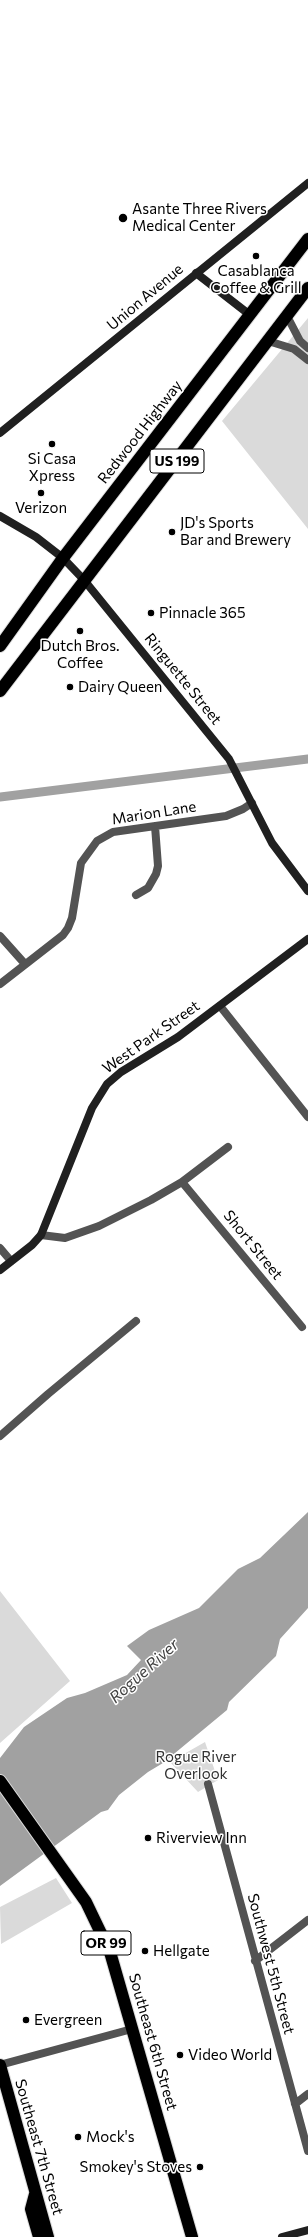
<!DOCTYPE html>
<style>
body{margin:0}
canvas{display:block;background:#fff}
</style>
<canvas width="308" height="2237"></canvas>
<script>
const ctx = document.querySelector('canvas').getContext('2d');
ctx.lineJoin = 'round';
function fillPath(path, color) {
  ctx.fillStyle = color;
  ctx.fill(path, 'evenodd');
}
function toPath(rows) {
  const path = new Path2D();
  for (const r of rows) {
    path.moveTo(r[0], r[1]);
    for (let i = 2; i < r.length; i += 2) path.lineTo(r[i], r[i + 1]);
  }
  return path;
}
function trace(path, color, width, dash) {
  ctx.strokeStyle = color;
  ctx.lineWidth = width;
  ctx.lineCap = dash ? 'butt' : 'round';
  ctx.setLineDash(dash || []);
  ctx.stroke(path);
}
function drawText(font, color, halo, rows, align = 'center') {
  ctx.font = font + ' Commissioner,sans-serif';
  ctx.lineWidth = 3;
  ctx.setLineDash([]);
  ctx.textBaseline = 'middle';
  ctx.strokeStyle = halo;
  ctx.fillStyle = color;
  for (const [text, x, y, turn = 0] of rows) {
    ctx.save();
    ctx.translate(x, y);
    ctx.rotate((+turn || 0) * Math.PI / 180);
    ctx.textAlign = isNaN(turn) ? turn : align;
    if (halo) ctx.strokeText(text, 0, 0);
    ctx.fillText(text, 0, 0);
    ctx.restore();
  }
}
fillPath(toPath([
 [308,318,308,529,222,421],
 [0,1591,70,1681,0,1743],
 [205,1742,218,1780,198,1792,170,1762],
 [56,1878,72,1903,1,1944,0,1907]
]), '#dadada');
fillPath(toPath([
 [308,1512,308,1608,280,1639,276,1656,229,1702,227,1710,163,1763,148,1772,119,1795,108,1810,101,1812,0,1886,0,1758,24,1727,67,1698,85,1693,127,1675,141,1660,127,1646,149,1630,199,1608,238,1569,260,1558]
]), '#a1a1a1');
trace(toPath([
 [0,797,308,759]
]), '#a1a1a1', 9);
const highway = toPath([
 [0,646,63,558,308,239],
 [0,691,308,288],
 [0,1781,86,1902,110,1952,192,2237],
 [0,2065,48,2237],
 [35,2194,31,2209,39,2237]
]);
trace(highway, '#dbdbdb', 14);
trace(toPath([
 [287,316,300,341,308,348],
 [268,341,294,349,308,360],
 [136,895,148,888,156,874,158,866,155,826],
 [0,936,25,964],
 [0,984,63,935,68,928,72,918,81,863,97,841,113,832,226,816,243,809,252,803],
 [220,1006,308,1117],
 [182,1182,302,1327],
 [41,1235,65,1238,99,1226,151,1200,182,1182,228,1147],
 [0,1248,11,1261],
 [0,1436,48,1394,136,1321],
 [208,1784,308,2151],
 [255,1961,308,1920],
 [0,2065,132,2029],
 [295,2104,308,2094]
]), '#535353', 8);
trace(toPath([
 [196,273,250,315],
 [0,433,308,183],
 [0,516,36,537,63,558,84,580,229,759,272,843,308,891],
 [0,1270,32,1245,41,1235,92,1108,107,1084,121,1072,178,1037,308,939],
 [282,2237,308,2230]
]), '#202020', 8);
trace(highway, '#000', 12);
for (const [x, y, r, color] of [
 [123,218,5,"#000"],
 [256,256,4,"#000"],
 [52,444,4,"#000"],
 [41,493,4,"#000"],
 [172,532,4,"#000"],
 [151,613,4,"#000"],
 [80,631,4,"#000"],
 [70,687,4,"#000"],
 [148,1838,4,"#000"],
 [145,1951,4,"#000"],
 [26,2020,4,"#000"],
 [180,2055,4,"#000"],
 [78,2137,4,"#000"],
 [200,2167,4,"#000"]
]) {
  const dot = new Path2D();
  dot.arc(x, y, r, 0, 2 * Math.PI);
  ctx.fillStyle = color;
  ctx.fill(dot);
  trace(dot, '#fff', 1.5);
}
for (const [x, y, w] of [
 [177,461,54],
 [106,1943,50]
]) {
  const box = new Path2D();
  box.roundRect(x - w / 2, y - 12, w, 24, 3);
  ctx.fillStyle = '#fff';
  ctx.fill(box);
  trace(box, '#000', 1);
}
drawText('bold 14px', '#000', null, [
 ["US 199",177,461],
 ["OR 99",106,1943]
]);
drawText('15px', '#000', '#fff', [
 ["Asante Three Rivers",132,209],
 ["Medical Center",132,226],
 ["Casablanca",256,271,"center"],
 ["Coffee & Grill",256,288,"center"],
 ["Si Casa",52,459,"center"],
 ["Xpress",52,476,"center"],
 ["Verizon",41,508,"center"],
 ["JD's Sports",180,523],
 ["Bar and Brewery",180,540],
 ["Pinnacle 365",159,613],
 ["Dutch Bros.",80,646,"center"],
 ["Coffee",80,663,"center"],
 ["Dairy Queen",78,687],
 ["Riverview Inn",156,1838],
 ["Hellgate",153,1951],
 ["Evergreen",34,2020],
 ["Video World",188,2055],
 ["Mock's",86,2137],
 ["Smokey's Stoves",192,2167,"right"]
], 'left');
drawText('15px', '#000', '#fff', [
 ["Union Avenue",145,297,-40],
 ["Redwood Highway",140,432,-52],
 ["Ringuette Street",183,679,51],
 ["Marion Lane",154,813,-9],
 ["West Park Street",151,1037,-35],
 ["Short Street",253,1245,51],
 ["Southwest 5th Street",271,1964,75],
 ["Southeast 6th Street",153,2042,74],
 ["Southeast 7th Street",39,2147,74]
]);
drawText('15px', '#313131', '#fff', [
 ["Rogue River",196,1757],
 ["Overlook",196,1774]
]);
drawText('italic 16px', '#424242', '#fff', [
 ["Rogue River",144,1671,-42]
]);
</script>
